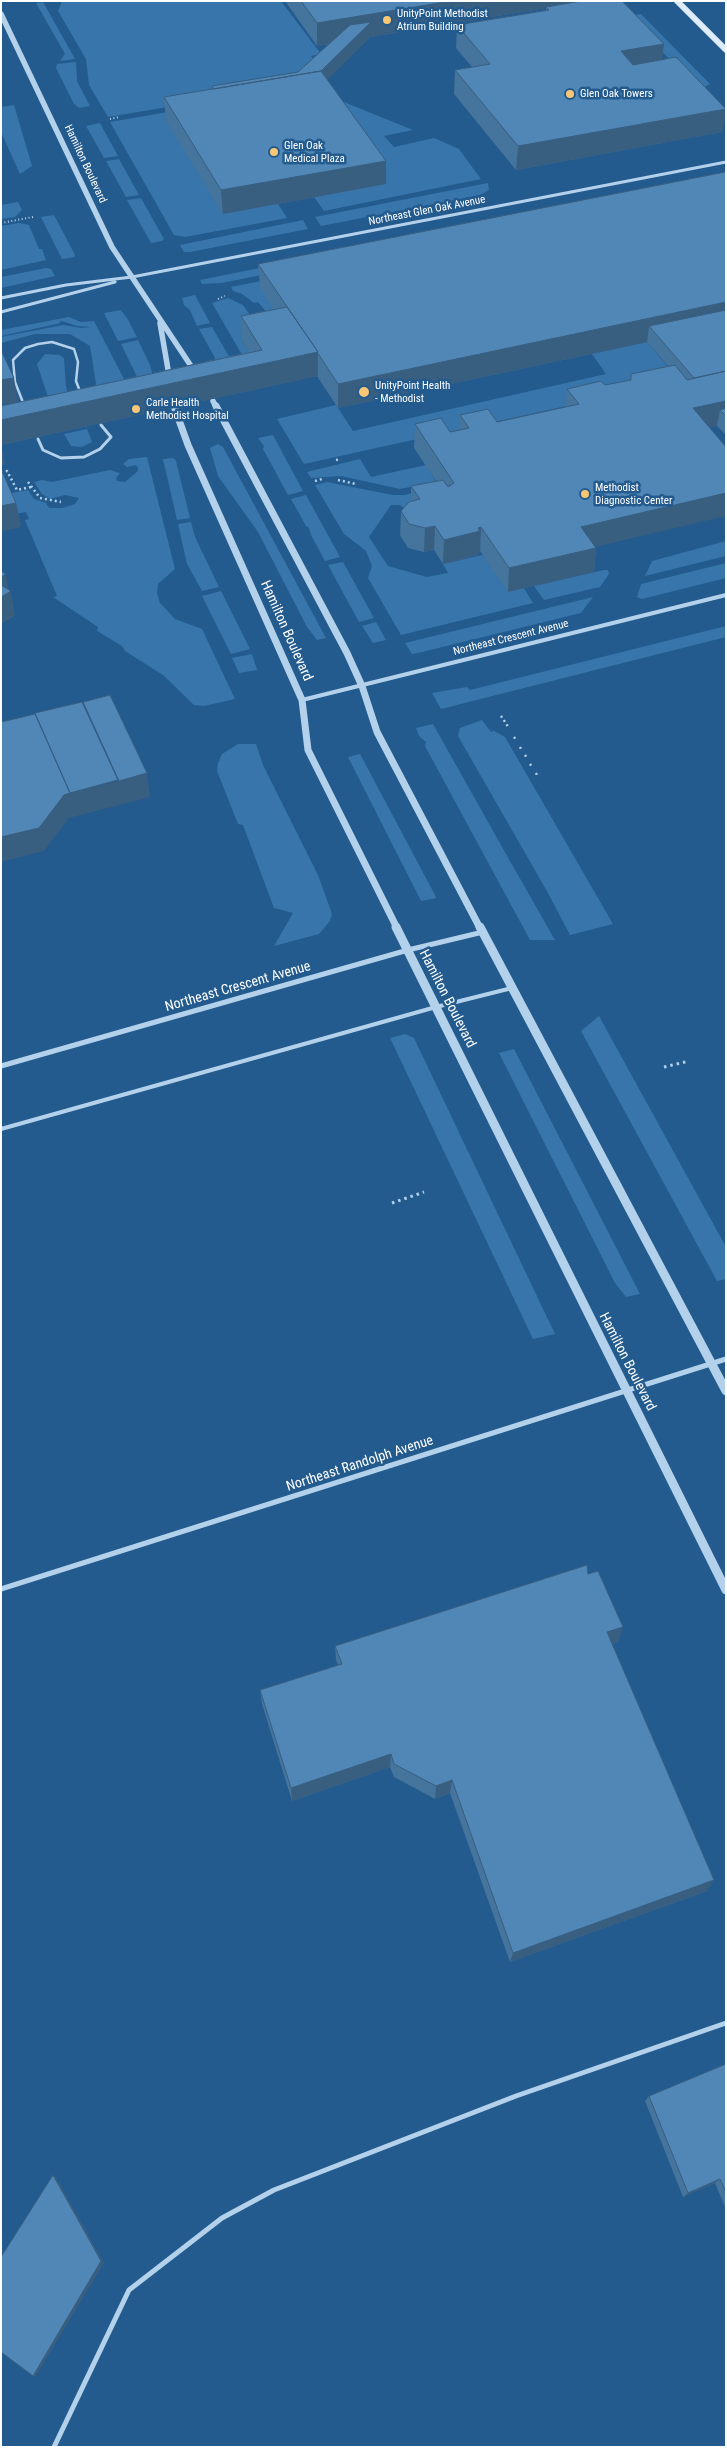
<!DOCTYPE html>
<style>
body{margin:0}
#map{position:relative;width:727px;height:2448px;overflow:hidden;background:#235b8e;font-family:"Roboto Condensed",sans-serif}
canvas{display:block}
.frame{position:absolute;inset:0;border:2px solid #fff;pointer-events:none}
</style>
<div id="map">
<canvas width="727" height="2448"></canvas>
<div class="frame"></div>
</div>
<script>
const ctx = document.querySelector('canvas').getContext('2d');
ctx.lineJoin = 'round';
function fillPath(path, color) {
  ctx.fillStyle = color;
  ctx.fill(path, 'evenodd');
}
function toPath(rows) {
  const path = new Path2D();
  for (const r of rows) {
    path.moveTo(r[0], r[1]);
    for (let i = 2; i < r.length; i += 2) path.lineTo(r[i], r[i + 1]);
  }
  return path;
}
function trace(path, color, width, dash) {
  ctx.strokeStyle = color;
  ctx.lineWidth = width;
  ctx.lineCap = dash ? 'butt' : 'round';
  ctx.setLineDash(dash || []);
  ctx.stroke(path);
}
function drawText(font, color, halo, rows, align = 'center') {
  ctx.font = font + ' "Roboto Condensed",sans-serif';
  ctx.lineWidth = 5;
  ctx.setLineDash([]);
  ctx.textBaseline = 'middle';
  ctx.strokeStyle = halo;
  ctx.fillStyle = color;
  for (const [text, x, y, turn = 0] of rows) {
    ctx.save();
    ctx.translate(x, y);
    ctx.rotate((+turn || 0) * Math.PI / 180);
    ctx.textAlign = isNaN(turn) ? turn : align;
    if (halo) ctx.strokeText(text, 0, 0);
    ctx.fillText(text, 0, 0);
    ctx.restore();
  }
}
fillPath(toPath([
 [62,1,281,1,321,54,311,56,316,62,299,85,108,117,89,85,86,59,58,11],
 [43,2,75,59,60,61,65,54,36,3],
 [641,14,710,84,699,90,628,16],
 [76,62,77,81,90,106,79,108,74,104,56,68,57,64],
 [329,96,413,130,384,136,394,147,434,138,459,149,481,179,324,211,314,197],
 [214,104,287,218,185,237,174,235,110,122],
 [14,105,32,166,20,174,1,132,1,107],
 [100,123,118,156,104,158,86,126],
 [119,159,139,195,126,197,106,161],
 [488,183,489,190,480,195,321,226,315,217],
 [141,198,164,239,162,241,151,243,127,200],
 [18,202,22,210,15,217,1,219,1,205],
 [54,215,74,253,75,257,62,259,41,217],
 [303,220,308,229,190,252,184,252,180,245],
 [19,223,29,225,39,249,42,249,46,260,1,270,1,226],
 [483,223,496,227,222,283,202,284,200,280],
 [505,232,282,322,268,314,258,302,254,303,242,294,233,291,231,287],
 [46,268,51,269,55,276,1,288,1,277],
 [195,295,210,323,197,326,190,310,184,305,182,298],
 [228,298,243,305,250,315,242,341,262,372,253,374,212,303],
 [121,310,127,318,137,337,118,341,104,313],
 [69,317,81,322,94,321,125,381,97,390,90,346,70,334,35,334,1,343,1,337,63,325,81,328,92,327,77,326,62,321,59,322,61,323,1,336,1,330],
 [212,327,241,377,227,380,199,329],
 [138,340,150,365,155,385,143,389,121,344],
 [647,342,675,375,639,390,304,464,277,419,336,405,353,431,606,374,592,354],
 [45,354,59,355,64,358,66,387,72,403,49,400,37,364],
 [87,429,92,442,82,447,71,446,64,434],
 [273,435,303,491,288,495,263,449,264,446,258,438],
 [218,444,223,447,326,638,317,640,307,627,258,532,218,476,210,448],
 [147,457,175,569,158,584,157,593,160,603,175,619,202,629,235,699,204,706,194,705,163,675,125,651,122,646,97,631,98,627,53,597,57,596,25,520,29,519,26,512,15,514,6,494,28,490,34,499,46,503,49,508,62,508,75,504,79,498,65,495,50,499,42,494,34,482,42,480,52,482,110,470,120,473,116,478,117,481,125,482,138,471,138,468,136,465,127,467,123,464,129,459],
 [173,458,176,461,190,518,177,520,163,459],
 [360,459,371,477,426,465,436,482,400,489,341,476,311,478,307,472],
 [327,482,393,495,404,495,428,489,405,509,400,505,391,505,369,537,388,566,427,577,448,573,443,564,482,555,524,588,533,603,401,635,368,578,372,566,366,551,344,534,315,485],
 [306,495,340,557,325,561,311,535,309,528,306,526,291,499],
 [191,522,195,537,219,587,202,591,187,564,178,524],
 [726,541,726,556,645,576,652,561],
 [343,562,374,618,359,622,328,565],
 [726,563,726,578,642,599,637,597,641,584],
 [604,570,608,570,609,574,600,587,544,600,534,586],
 [221,591,250,649,231,654,202,596],
 [593,597,581,613,418,653,412,654,405,643],
 [376,622,386,640,373,643,362,626],
 [726,626,726,637,441,709,432,693,467,687,470,690],
 [252,654,257,670,239,673,232,658],
 [482,720,491,732,494,731,505,737,613,924,570,935,548,893,458,736,460,728],
 [433,724,506,854,555,940,530,940,425,746,426,742,419,736,416,728],
 [238,744,256,744,263,765,318,875,332,914,330,921,319,934,274,946,293,913,274,908,243,825,238,824,217,771,218,763,222,754],
 [360,754,435,895,436,898,422,901,420,899,348,757],
 [599,1016,726,1247,726,1279,717,1281,581,1031],
 [405,1034,414,1038,555,1334,533,1339,390,1038],
 [514,1049,640,1294,626,1297,615,1283,499,1053]
]), '#3775ab');
trace(toPath([
 [110,119,119,117],
 [1,223,33,217],
 [218,299,225,296]
]), '#b3d1eb', 2, [1, 2.5]);
trace(toPath([
 [336,460,341,459],
 [1,473,7,471,17,490,31,487],
 [338,480,356,484],
 [315,481,322,479],
 [28,482,40,498,61,502],
 [501,716,509,728],
 [514,737,516,740],
 [520,747,521,749],
 [525,755,527,758],
 [530,764,532,767],
 [536,773,538,777]
]), '#b3d1eb', 2.5, [2, 3]);
trace(toPath([
 [664,1067,689,1061],
 [392,1203,424,1192]
]), '#b3d1eb', 3, [2.5, 4]);
trace(toPath([
 [24,405,15,382,13,360,25,348,38,344,52,342,74,349,78,362,76,381,81,394]
]), '#b3d1eb', 2.5);
trace(toPath([
 [38,439,43,450,61,458,84,457,100,449,111,437,101,425]
]), '#b3d1eb', 3);
trace(toPath([
 [1,1129,436,1007,512,988]
]), '#b3d1eb', 4);
trace(toPath([
 [54,2447,129,2290,222,2218,274,2190,516,2096,726,2023]
]), '#b3d1eb', 5);
trace(toPath([
 [1,298,66,285,132,277,726,162],
 [1,312,115,282]
]), '#b3d1eb', 3);
trace(toPath([
 [302,700,726,595]
]), '#b3d1eb', 4);
trace(toPath([
 [1,1066,408,950,483,932],
 [1,1589,726,1359]
]), '#b3d1eb', 5);
trace(toPath([
 [1,14,112,247,197,375],
 [160,323,170,381],
 [213,401,216,407]
]), '#b3d1eb', 5.5);
trace(toPath([
 [216,406,347,653,362,686,377,732,480,928],
 [175,409,188,445,302,700,308,750,397,928]
]), '#b3d1eb', 7);
trace(toPath([
 [396,927,726,1590],
 [480,927,726,1391]
]), '#b3d1eb', 9);
trace(toPath([
 [677,1,726,50]
]), '#deecf9', 6);
fillPath(toPath([
 [285,1,622,1,664,44,662,60,726,108,722,132,516,170,454,94,455,70,472,67,456,48,457,25,546,10,546,8,370,37,327,80,386,161,386,184,223,214,166,121,164,97,212,89,212,86,298,72,329,44,317,46],
 [726,173,726,435,717,426,709,427,596,547,594,572,508,592,480,551,479,552,478,555,443,564,434,550,424,552,408,548,400,535,401,511,411,501,411,486,436,481,414,448,415,424,450,432,460,430,460,415,497,422,565,407,567,389,605,385,630,380,631,374,668,366,647,342,338,408,317,376,1,445,5,464,1,465,1,406,249,352,242,341,241,316,274,309,260,288,258,264],
 [588,1574,618,1642,612,1644,707,1891,510,1962,450,1793,435,1799,394,1777,390,1767,292,1801,262,1704,260,1690,338,1665,336,1660,335,1646],
 [726,2064,726,2209,715,2183,683,2197,645,2101,649,2096]
]), '#45749d');
fillPath(toPath([
 [451,1,582,1,546,7,546,8,370,37,312,96,312,81,352,40,317,46,317,23],
 [664,44,661,67,618,75,621,51],
 [726,109,722,132,516,170,518,146],
 [386,161,386,184,223,214,221,190],
 [726,302,726,325,649,326,647,342,338,408,338,384],
 [318,352,318,376,1,445,5,464,1,465,1,420],
 [14,378,18,402,1,405,1,380],
 [726,401,726,416,720,410,717,426,689,432,693,408],
 [726,493,726,516,578,551,581,527],
 [16,503,21,527,1,532,1,506],
 [435,526,434,550,424,552,425,528],
 [481,527,480,551,479,552,478,555,443,564,444,540],
 [596,548,594,572,508,592,509,568],
 [6,574,9,592,11,591,15,616,1,624,1,577],
 [147,773,150,797,69,818,44,851,1,862,1,837,64,795],
 [623,1627,618,1642,603,1647,607,1632],
 [391,1754,390,1767,292,1801,291,1788],
 [452,1780,450,1793,435,1799,436,1786],
 [714,1880,707,1891,510,1962,513,1953],
 [53,2175,56,2177,104,2263,36,2376,33,2376],
 [720,2179,715,2183,683,2197,688,2193]
]), '#385e80');
const building = toPath([
 [301,1,451,1,317,23,301,1],
 [581,1,622,1,664,44,621,51,633,65,676,57,726,109,518,146,455,70,490,64,457,25,549,10,546,7,581,1],
 [371,22,321,71,214,89,212,86,298,72,350,25,371,22],
 [321,71,386,161,221,190,164,97,321,71],
 [725,172,726,173,726,302,338,384,317,352,318,352,258,264,725,172],
 [287,307,318,352,1,420,1,406,262,350,241,316,287,307],
 [726,310,726,371,694,378,649,326,726,310],
 [1,350,14,378,1,380,1,350],
 [675,365,687,380,726,371,726,401,693,408,726,447,726,493,581,527,596,548,509,568,481,527,478,528,480,531,444,540,435,526,425,528,409,524,401,511,409,502,420,499,411,486,443,480,448,487,454,483,415,424,441,418,450,432,469,428,460,415,488,409,497,422,579,404,567,389,601,381,605,385,631,380,631,374,675,365],
 [726,408,726,416,720,410,726,408],
 [1,469,16,503,1,506,1,469],
 [1,571,6,574,1,577,1,571],
 [1,585,11,591,1,597,1,585],
 [110,695,147,773,119,781,83,702,110,695],
 [82,702,118,780,70,793,35,713,82,702],
 [35,714,70,793,64,795,39,828,1,837,1,722,35,714],
 [587,1565,588,1574,598,1571,623,1627,607,1632,714,1880,513,1953,452,1780,436,1786,394,1764,391,1754,291,1788,260,1690,342,1664,335,1646,587,1565],
 [726,2064,726,2192,720,2179,688,2193,649,2096,726,2064],
 [53,2175,101,2261,33,2376,1,2352,1,2257,53,2175]
]);
fillPath(building, '#5087b7');
trace(building, '#385e80', 1);
for (const [x, y, r, color] of [
 [387,20,5,"#f7c775"],
 [570,94,5,"#f7c775"],
 [274,152,5,"#f7c775"],
 [364,392,6,"#f7c775"],
 [136,409,5,"#f7c775"],
 [585,494,5,"#f7c775"]
]) {
  const dot = new Path2D();
  dot.arc(x, y, r, 0, 2 * Math.PI);
  ctx.fillStyle = color;
  ctx.fill(dot);
  trace(dot, '#235b8e', 2);
}
drawText('11px', '#fff', '#235b8e', [
 ["UnityPoint Methodist",397,14],
 ["Atrium Building",397,27],
 ["Glen Oak Towers",580,94],
 ["Glen Oak",284,146],
 ["Medical Plaza",284,159],
 ["UnityPoint Health",375,386],
 ["- Methodist",375,399],
 ["Carle Health",146,403],
 ["Methodist Hospital",146,416],
 ["Methodist",595,488],
 ["Diagnostic Center",595,501]
], 'left');
drawText('11px', '#fff', '#235b8e', [
 ["Hamilton Boulevard",85,164,65],
 ["Northeast Glen Oak Avenue",427,211,-11],
 ["Northeast Crescent Avenue",511,638,-14]
]);
drawText('14px', '#fff', '#235b8e', [
 ["Hamilton Boulevard",286,631,66],
 ["Northeast Crescent Avenue",238,987,-16],
 ["Hamilton Boulevard",447,999,63],
 ["Hamilton Boulevard",627,1362,63],
 ["Northeast Randolph Avenue",360,1464,-18]
]);
</script>
